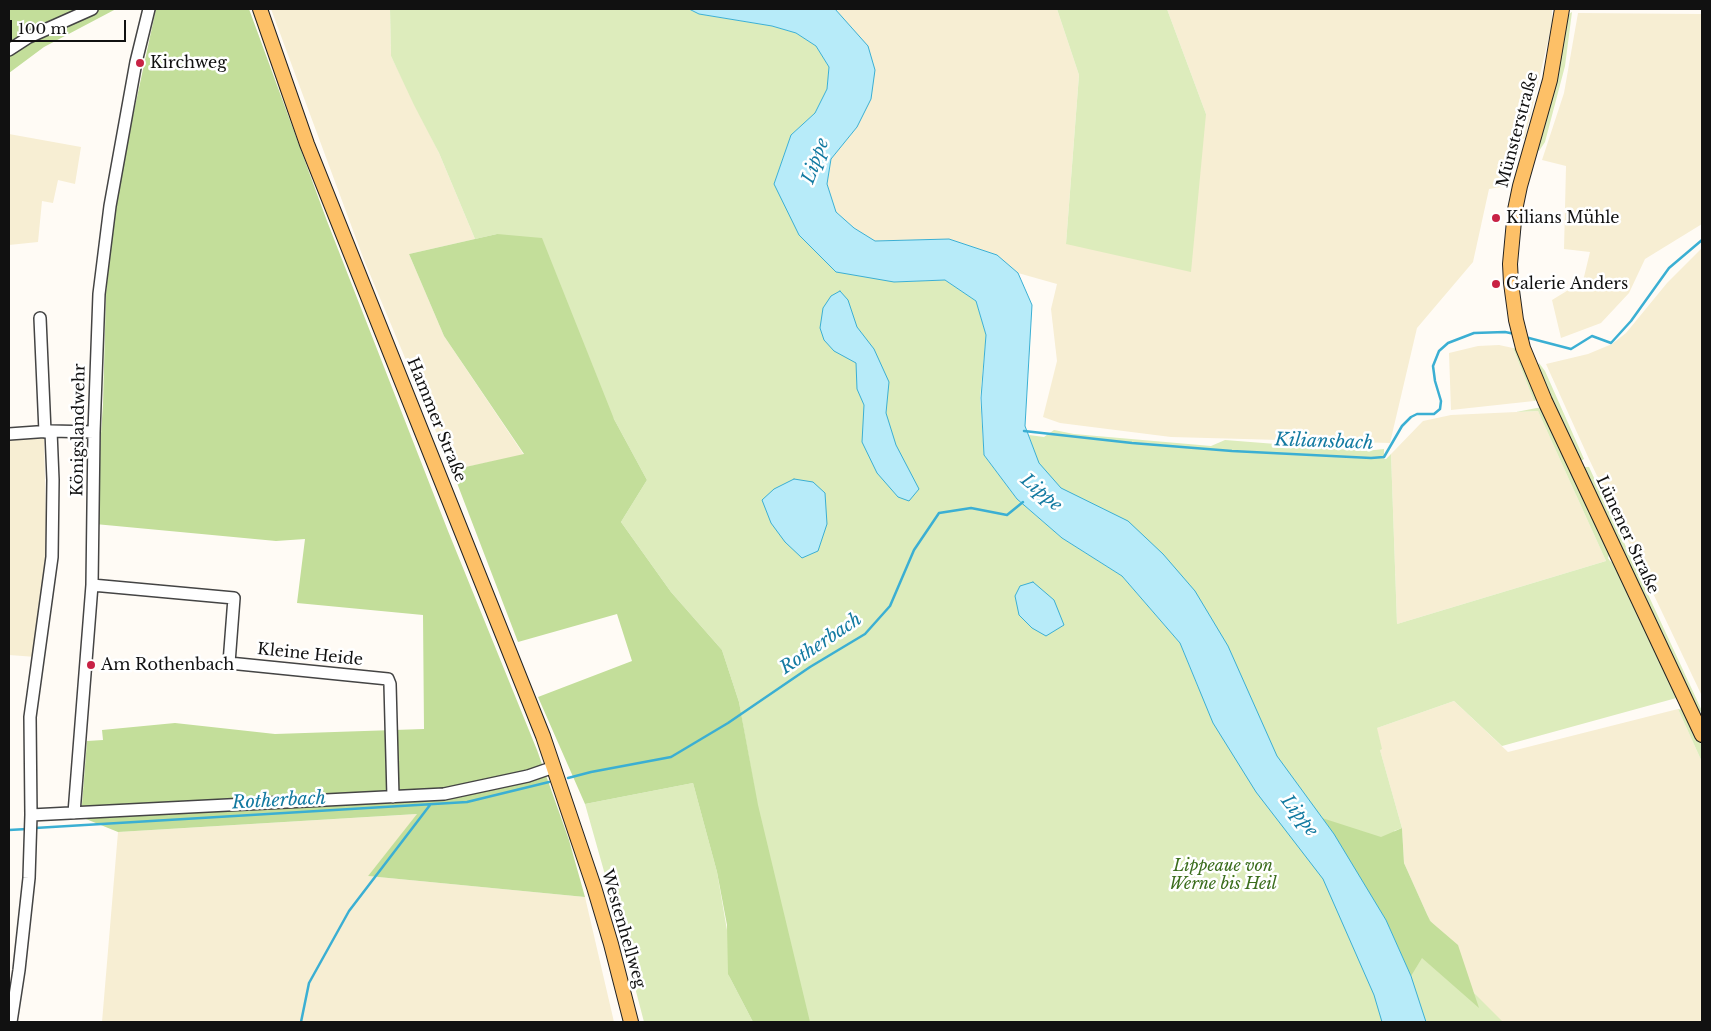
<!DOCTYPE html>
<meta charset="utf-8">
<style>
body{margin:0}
#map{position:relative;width:1711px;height:1031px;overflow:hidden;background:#fffbf5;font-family:"Libre Baskerville",serif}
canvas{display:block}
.frame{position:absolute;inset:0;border:10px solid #111;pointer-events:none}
.scale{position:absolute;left:10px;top:20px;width:116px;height:22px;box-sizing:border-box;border:2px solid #111;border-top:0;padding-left:6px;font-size:15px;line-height:18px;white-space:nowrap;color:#111;-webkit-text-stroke:4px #fff;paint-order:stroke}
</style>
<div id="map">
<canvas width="1711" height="1031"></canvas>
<div class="frame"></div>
<div class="scale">100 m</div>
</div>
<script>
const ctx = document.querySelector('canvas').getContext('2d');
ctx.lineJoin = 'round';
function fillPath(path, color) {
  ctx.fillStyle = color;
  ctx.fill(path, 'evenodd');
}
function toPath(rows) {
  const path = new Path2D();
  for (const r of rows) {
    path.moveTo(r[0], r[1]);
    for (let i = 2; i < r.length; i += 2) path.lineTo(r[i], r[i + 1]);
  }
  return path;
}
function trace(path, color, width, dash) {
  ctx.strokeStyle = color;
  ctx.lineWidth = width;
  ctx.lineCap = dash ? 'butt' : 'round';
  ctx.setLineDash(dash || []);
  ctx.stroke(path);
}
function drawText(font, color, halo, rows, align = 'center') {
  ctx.font = font + ' "Libre Baskerville",serif';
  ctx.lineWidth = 5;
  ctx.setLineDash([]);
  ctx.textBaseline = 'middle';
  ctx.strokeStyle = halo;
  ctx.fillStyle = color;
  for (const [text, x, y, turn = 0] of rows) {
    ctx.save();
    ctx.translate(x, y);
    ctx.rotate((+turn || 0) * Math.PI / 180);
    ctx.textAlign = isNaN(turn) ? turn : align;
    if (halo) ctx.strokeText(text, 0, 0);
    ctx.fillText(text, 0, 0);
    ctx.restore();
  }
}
fillPath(toPath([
 [271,9,390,9,391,56,439,153,475,239,409,254,444,336,524,455,452,470,364,260],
 [835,9,1057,9,1079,75,1066,244,1206,114,1167,9,1552,9,1552,24,1525,138,1514,144,1501,187,1489,189,1473,262,1417,328,1390,443,1171,437,1060,423,1043,417,1057,361,1051,309,1057,284,1018,273,997,255,949,239,875,241,854,228,836,212,827,184,831,159,857,127,838,11],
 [1578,13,1702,14,1702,224,1645,259,1629,293,1601,323,1561,338,1552,300,1583,281,1590,252,1564,249,1566,166,1542,160,1564,93],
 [9,134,81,147,75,184,58,180,53,203,42,201,38,242,9,245],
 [1702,248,1702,696,1589,459,1546,364,1588,354,1612,344,1626,333,1667,283],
 [1499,345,1513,348,1534,401,1451,410,1449,353,1478,346],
 [1538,411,1606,561,1397,624,1391,454,1423,421,1451,415],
 [44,438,47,557,36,657,9,655,9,440],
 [1454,701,1508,752,1678,709,1702,762,1702,1022,1492,1022,1430,921,1404,863,1402,828,1374,729],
 [418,814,368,876,585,897,614,1022,102,1022,118,832]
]), '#f7eed3');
fillPath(toPath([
 [390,9,688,9,699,14,772,26,796,33,816,46,829,67,827,89,815,113,791,135,774,184,894,282,945,280,976,301,986,335,980,398,984,455,1017,499,1062,538,1122,576,1180,643,1198,687,1228,679,1049,504,1029,435,1044,437,1054,430,1074,434,1211,446,1225,440,1365,451,1384,449,1384,459,1386,459,1391,454,1397,624,1606,561,1538,411,1516,412,1542,407,1610,551,1608,558,1610,561,1617,565,1680,697,1502,746,1454,701,1377,728,1382,749,1380,750,1402,828,1394,831,1410,887,1444,943,1466,985,1503,1022,760,1022,728,974,753,1022,644,1022,611,896,585,804,693,783,717,872,727,930,755,792,739,702,722,650,671,592,621,522,647,480,614,419,497,234,475,239,439,153,414,105,391,56],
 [1057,9,1167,9,1206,114,1191,272,1066,244,1079,75],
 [1572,12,1565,66,1545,142,1539,151,1536,148,1566,16],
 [1513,348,1517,349,1539,399,1534,401],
 [1539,363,1545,371,1584,459,1581,461,1536,368],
 [1585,467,1589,467,1702,711,1699,712,1582,471],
 [1678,709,1685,710,1702,746,1702,762]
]), '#ddecbc');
fillPath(toPath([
 [9,9,116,9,44,47,9,73],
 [156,9,249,9,327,221,448,531,537,750,569,840,585,897,368,876,417,814,118,832,81,817,87,741,103,740,102,730,175,723,275,734,424,729,423,615,297,603,305,539,276,541,95,524,103,404,106,293,114,204],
 [497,234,542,238,614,419,647,480,621,522,671,592,722,650,739,702,758,805,810,1022,753,1022,728,974,727,925,717,872,693,783,585,804,538,697,632,661,617,614,518,642,452,470,524,454,444,336,409,254],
 [1322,818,1381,837,1402,828,1404,863,1430,921,1458,945,1479,1008,1422,958,1411,976,1386,920]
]), '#c3de9a');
const water = toPath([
 [689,9,835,9,868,46,875,70,871,99,857,127,831,159,827,184,836,212,854,228,875,241,949,239,997,255,1018,273,1032,305,1025,426,1039,463,1061,488,1128,521,1163,554,1195,591,1228,646,1277,756,1334,834,1386,920,1411,976,1426,1022,1382,1022,1374,995,1323,879,1256,792,1213,723,1180,643,1122,576,1062,538,1017,499,984,455,981,398,986,335,976,301,945,280,894,282,836,272,799,235,774,184,791,135,815,113,827,89,829,67,816,46,796,33,772,26,699,14,689,9],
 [840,291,848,300,857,327,874,349,889,382,886,413,896,445,919,489,909,501,898,497,877,473,862,442,864,405,857,389,856,363,834,351,824,340,820,328,823,308,831,296,840,291],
 [794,479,813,482,825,493,827,524,818,551,802,558,785,542,771,523,762,500,774,489,794,479],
 [1033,582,1054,600,1064,625,1046,636,1032,628,1019,615,1015,596,1020,586,1033,582]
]);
fillPath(water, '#b7ebf9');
trace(water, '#3bafd3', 1);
trace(toPath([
 [1525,337,1571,349,1592,336,1611,343,1631,321,1669,268,1702,240],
 [1024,431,1132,443,1232,451,1371,458,1384,457,1402,426,1411,417,1417,414,1434,414,1440,409,1441,401,1435,381,1433,366,1439,351,1448,343,1474,333,1505,332,1515,334],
 [568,778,591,772,671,757,728,723,810,667,865,634,890,606,914,550,939,513,971,508,1007,515,1023,502],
 [35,828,467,802,549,782],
 [9,830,27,829],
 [301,1022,309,983,349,911,430,805]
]), '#3bafd3', 2.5);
const minor = toPath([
 [9,50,29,37,92,9],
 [40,318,45,432],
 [9,434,51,431,94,432],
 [92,585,234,598,229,663,388,679,390,684,393,797],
 [74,813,92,585,94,432,99,294,110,206,136,62,149,9],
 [31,815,30,717,52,557,53,480,51,431],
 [11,1022,19,970,29,878,31,815,444,794,528,776,554,767]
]);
const major = toPath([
 [260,9,307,144,543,736,594,887,611,944,631,1022],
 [1562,9,1550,80,1520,186,1515,210,1510,264,1511,283,1516,320,1523,348,1545,401,1702,735]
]);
trace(minor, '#444', 14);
trace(major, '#222', 16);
trace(minor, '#fff', 11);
trace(major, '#fdc067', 14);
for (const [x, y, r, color] of [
 [140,63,5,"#c82245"],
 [1496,218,5,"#c82245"],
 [1496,284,5,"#c82245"],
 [91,665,5,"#c82245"]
]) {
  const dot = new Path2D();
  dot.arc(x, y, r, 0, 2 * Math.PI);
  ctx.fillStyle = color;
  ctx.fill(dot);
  trace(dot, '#fff', 2);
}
drawText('16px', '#111', '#fff', [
 ["Kirchweg",150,63],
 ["Kilians Mühle",1506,218],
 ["Galerie Anders",1506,284],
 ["Am Rothenbach",101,665]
], 'left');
drawText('16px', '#111', '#fff', [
 ["Münsterstraße",1518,130,-75],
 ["Hammer Straße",436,420,68],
 ["Königslandwehr",79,430,-89],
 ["Lünener Straße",1627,535,65],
 ["Kleine Heide",310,655,6],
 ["Westenhellweg",623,929,74]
]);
drawText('italic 16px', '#3b6d1d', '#fff', [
 ["Lippeaue von",1223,866],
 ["Werne bis Heil",1223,884]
]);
drawText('italic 18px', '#137aa1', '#fff', [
 ["Lippe",816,161,-70],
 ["Kiliansbach",1324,442,2],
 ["Lippe",1041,493,40],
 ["Rotherbach",821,644,-34],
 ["Rotherbach",279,801,-3],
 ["Lippe",1299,816,52]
]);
</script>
